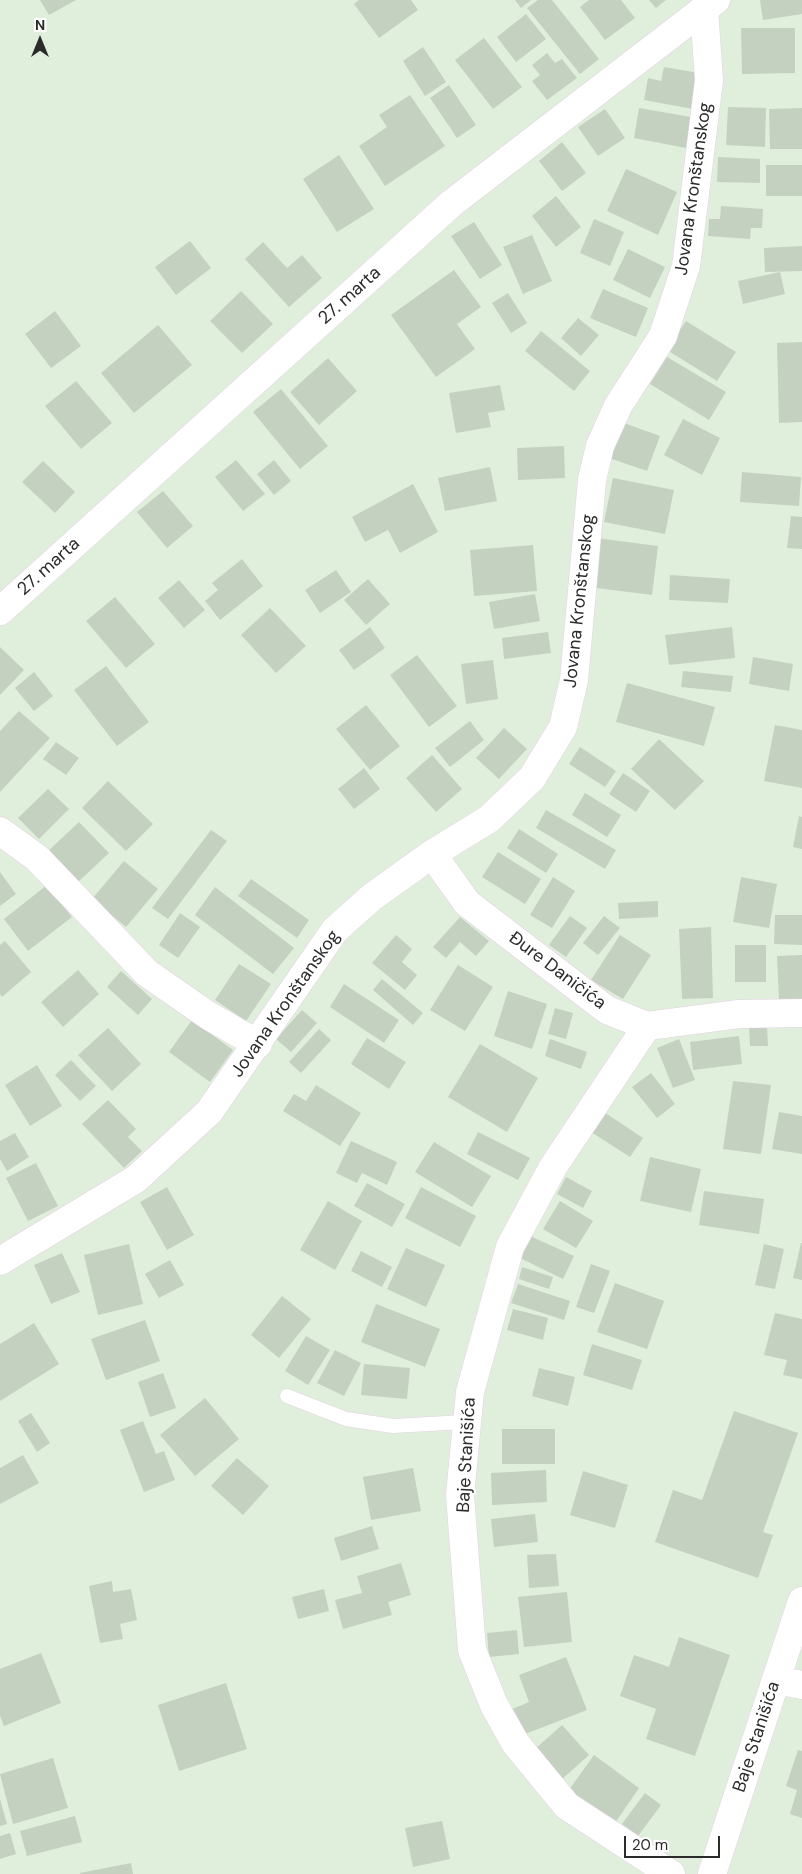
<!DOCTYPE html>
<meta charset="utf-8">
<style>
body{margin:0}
#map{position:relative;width:802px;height:1874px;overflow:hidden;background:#e0eedc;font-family:"DM Sans",sans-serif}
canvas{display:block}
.north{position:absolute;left:15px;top:15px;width:50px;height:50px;-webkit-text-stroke:4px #fff;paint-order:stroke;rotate:0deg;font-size:14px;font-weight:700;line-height:20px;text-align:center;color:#2b2b2b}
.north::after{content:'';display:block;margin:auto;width:18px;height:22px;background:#2b2b2b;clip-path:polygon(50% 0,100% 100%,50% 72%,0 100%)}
.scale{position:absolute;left:624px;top:1836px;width:96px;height:22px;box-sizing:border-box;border:2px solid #2b2b2b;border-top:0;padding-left:6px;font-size:15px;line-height:18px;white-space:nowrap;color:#2b2b2b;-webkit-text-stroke:4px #fff;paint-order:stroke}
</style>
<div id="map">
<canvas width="802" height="1874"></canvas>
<div class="north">N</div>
<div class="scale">20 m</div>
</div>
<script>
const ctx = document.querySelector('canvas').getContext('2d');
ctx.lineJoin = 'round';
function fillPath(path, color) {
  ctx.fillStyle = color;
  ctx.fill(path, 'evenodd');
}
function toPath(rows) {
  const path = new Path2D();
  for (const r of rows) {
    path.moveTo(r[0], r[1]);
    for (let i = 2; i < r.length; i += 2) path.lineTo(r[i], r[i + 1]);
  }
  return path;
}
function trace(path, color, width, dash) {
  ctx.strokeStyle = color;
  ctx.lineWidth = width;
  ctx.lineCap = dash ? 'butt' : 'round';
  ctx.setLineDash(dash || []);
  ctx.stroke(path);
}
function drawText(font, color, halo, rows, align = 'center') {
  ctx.font = font + ' "DM Sans",sans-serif';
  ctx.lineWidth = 4.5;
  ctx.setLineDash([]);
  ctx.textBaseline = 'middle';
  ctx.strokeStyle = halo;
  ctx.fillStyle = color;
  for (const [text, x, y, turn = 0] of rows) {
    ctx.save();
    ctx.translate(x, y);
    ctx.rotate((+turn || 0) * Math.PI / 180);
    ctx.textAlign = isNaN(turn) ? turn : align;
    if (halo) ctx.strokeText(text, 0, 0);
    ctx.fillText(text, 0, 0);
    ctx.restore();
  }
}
fillPath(toPath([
 [40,0,76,0,49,15],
 [359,0,411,0,418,10,379,38,354,4],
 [515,0,531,0,521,8],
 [538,0,552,0,599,59,580,74,527,8],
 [589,0,621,0,635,18,605,40,580,7],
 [649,0,666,0,656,8],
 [760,0,802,0,802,14,763,20],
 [526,14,546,39,516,62,497,37],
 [741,28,795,28,795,73,742,74],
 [484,38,522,87,493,109,455,60],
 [423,47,446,82,425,96,403,61],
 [547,53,555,63,562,59,577,78,547,100,532,81,540,75,532,65],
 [664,67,699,73,693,109,644,100,648,78,661,81],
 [449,85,476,125,457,138,430,98],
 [410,95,445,146,385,186,359,146,387,127,379,115],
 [728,107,766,108,765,147,726,145],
 [639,108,691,117,686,148,634,138],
 [802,108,802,149,770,149,769,109],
 [605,109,625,138,598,156,578,127],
 [562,142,586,173,562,191,539,161],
 [339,155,374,209,337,232,303,179],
 [718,157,760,159,760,183,717,182],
 [766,165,802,165,802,196,766,196],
 [626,169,677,192,658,235,607,211],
 [556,196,581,227,556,247,532,216],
 [721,206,763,209,762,228,751,228,750,239,708,236,709,219,720,219],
 [594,219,624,232,610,266,580,253],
 [474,222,502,265,480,279,451,236],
 [532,235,552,281,523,294,503,247],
 [190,241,211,268,176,295,155,267],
 [263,242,287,268,302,255,322,278,289,307,245,259],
 [802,246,802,271,765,272,764,248],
 [628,249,665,267,650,298,613,280],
 [454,270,481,307,457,324,475,349,436,377,391,315],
 [780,272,785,294,743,304,738,281],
 [603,289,648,308,636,337,590,318],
 [241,291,273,324,242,353,210,321],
 [508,293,527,323,511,333,492,303],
 [55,311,81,346,51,368,25,334],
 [578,318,599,335,581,356,561,338],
 [686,321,736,352,717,381,667,350],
 [158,325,192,365,134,413,101,373],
 [541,331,590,371,574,391,525,351],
 [802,342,802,422,779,423,777,343],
 [667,357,726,392,709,420,650,384],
 [328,358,357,391,319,425,290,392],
 [76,381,112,423,81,449,45,406],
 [500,385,505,410,488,413,491,427,456,433,449,393],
 [281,389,328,446,300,469,253,412],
 [683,419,720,438,702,475,664,455],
 [621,422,660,436,647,471,609,458],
 [564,446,565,478,518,480,517,448],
 [236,460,265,494,243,511,215,477],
 [274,460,291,481,274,495,257,474],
 [43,461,75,492,55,513,22,482],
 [490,467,497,501,445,511,438,478],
 [742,472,801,477,799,506,740,502],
 [613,478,674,490,665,534,604,522],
 [413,484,438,532,400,553,388,530,365,542,352,517],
 [163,491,193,526,167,548,137,512],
 [791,516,802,517,802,549,787,548],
 [596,538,658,546,652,595,589,587],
 [533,545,537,591,474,596,470,550],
 [242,559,263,586,220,620,205,601,218,590,212,583],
 [336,570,351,592,320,613,305,590],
 [670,575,730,579,728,603,669,600],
 [368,579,390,604,366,625,344,600],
 [179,580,205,610,184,628,158,598],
 [535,594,540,621,494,629,489,602],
 [115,597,155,644,126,668,86,621],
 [270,608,306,646,276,673,241,635],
 [370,627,385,648,354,670,339,650],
 [732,627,735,658,669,665,665,635],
 [548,632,551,653,504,659,502,638],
 [0,647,24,670,0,695],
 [417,655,457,706,429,727,390,675],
 [753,657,793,664,789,691,749,684],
 [493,660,498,699,466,704,461,664],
 [106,666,149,722,117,746,74,690],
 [683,671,733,676,731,692,681,687],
 [34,672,53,696,34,711,15,688],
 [627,683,715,707,704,746,616,722],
 [366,705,400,746,370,770,336,729],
 [19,711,50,738,0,792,0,731],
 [470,721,484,740,450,767,435,748],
 [775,725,802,730,802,788,764,781],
 [504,728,527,749,499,779,476,758],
 [659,739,704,781,675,810,631,769],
 [56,742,79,758,66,775,43,759],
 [580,747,616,771,605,787,569,764],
 [432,755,462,789,436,812,406,778],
 [364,768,380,789,354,809,338,789],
 [623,773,650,791,636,812,609,794],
 [108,781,153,824,126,851,82,808],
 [48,789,69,809,39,839,18,818],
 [585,793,621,815,607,837,572,815],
 [546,810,616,850,605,869,536,828],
 [799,816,802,817,802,849,793,847],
 [79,822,109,853,77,883,47,852],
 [519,829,558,854,546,873,507,848],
 [211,830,227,841,168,919,152,908],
 [498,852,541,879,525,904,482,877],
 [124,861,158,889,126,927,92,899],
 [0,872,16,894,0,906],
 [553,877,575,891,552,928,530,915],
 [741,877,777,884,769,928,733,922],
 [251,879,309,920,297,938,238,896],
 [47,885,72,917,28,951,4,919],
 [215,887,294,948,273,974,195,915],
 [658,901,658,917,619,919,618,903],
 [180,913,200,927,178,958,159,945],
 [775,915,802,915,802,945,774,944],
 [570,916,587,928,566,957,549,945],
 [604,916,620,928,598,955,583,943],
 [460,917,489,941,476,956,460,942,446,958,433,947],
 [711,927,713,998,682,999,679,929],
 [396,935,412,949,402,962,417,975,405,990,372,963],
 [620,935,651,955,623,999,591,980],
 [5,941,31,972,2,997,0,994,0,945],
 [735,945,766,945,766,982,735,982],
 [802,955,802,1000,779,1001,777,956],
 [239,964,271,984,246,1021,215,1000],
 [458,965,493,987,465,1031,430,1010],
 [78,970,99,994,63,1027,41,1002],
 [121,971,152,999,138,1015,107,987],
 [382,979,423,1013,413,1025,373,990],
 [344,984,399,1020,384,1043,330,1007],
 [508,991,547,1004,532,1049,494,1036],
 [555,1008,573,1013,566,1039,548,1034],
 [302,1010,317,1023,291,1052,276,1039],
 [192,1020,233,1050,210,1082,169,1052],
 [767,1026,768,1046,750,1046,749,1027],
 [108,1028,141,1064,112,1091,78,1055],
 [319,1029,331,1040,301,1073,289,1062],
 [739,1036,742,1064,693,1070,690,1042],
 [367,1038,406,1062,389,1089,351,1064],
 [550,1039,587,1052,581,1069,545,1056],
 [679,1039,695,1080,673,1088,657,1048],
 [480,1044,538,1078,507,1132,448,1097],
 [71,1060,96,1086,80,1101,55,1075],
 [37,1065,62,1106,30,1126,5,1085],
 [651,1073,675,1104,657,1118,632,1087],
 [733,1081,771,1085,761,1154,723,1149],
 [316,1085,361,1113,340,1146,283,1111,294,1094,306,1101],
 [108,1100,136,1129,128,1137,142,1151,124,1168,82,1124],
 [604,1112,643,1138,630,1157,591,1132],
 [779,1112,802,1116,802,1154,772,1149],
 [478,1132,530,1158,518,1180,467,1154],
 [15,1133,29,1157,7,1171,0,1159,0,1141],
 [351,1141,397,1162,387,1185,362,1173,357,1183,336,1173],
 [434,1142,491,1176,472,1207,415,1172],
 [650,1157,701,1169,691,1212,640,1201],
 [36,1163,58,1206,28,1221,6,1178],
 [566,1177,592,1191,583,1208,557,1194],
 [367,1183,405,1204,392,1227,354,1206],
 [167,1187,194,1235,167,1250,140,1202],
 [421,1187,476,1216,460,1247,405,1218],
 [704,1191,764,1199,759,1234,699,1225],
 [328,1201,362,1221,335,1270,300,1250],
 [560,1201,593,1221,576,1248,543,1229],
 [528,1235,574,1256,563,1279,518,1257],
 [801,1243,802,1243,802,1280,793,1278],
 [129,1244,143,1304,98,1315,84,1255],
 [764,1244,784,1249,775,1289,755,1285],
 [406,1248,445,1265,426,1307,387,1289],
 [361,1251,392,1267,382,1287,351,1271],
 [62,1253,80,1292,51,1304,34,1265],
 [170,1260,184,1285,159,1298,145,1274],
 [591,1264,610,1271,594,1313,576,1307],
 [522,1267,553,1277,549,1289,519,1279],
 [615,1283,664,1301,647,1349,597,1332],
 [518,1284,570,1301,564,1320,511,1303],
 [282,1296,311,1319,279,1358,251,1335],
 [376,1304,440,1329,425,1367,361,1342],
 [513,1309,548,1318,543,1340,507,1330],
 [775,1313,802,1319,802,1379,783,1375,787,1360,764,1355],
 [145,1320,160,1361,106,1380,91,1339],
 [34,1323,59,1364,0,1401,0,1344],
 [306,1336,330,1350,308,1385,285,1371],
 [592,1344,642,1360,632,1390,583,1375],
 [335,1350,361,1363,344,1396,317,1383],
 [364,1364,410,1368,407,1399,361,1395],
 [539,1368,575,1377,568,1406,532,1396],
 [163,1373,176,1408,150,1417,138,1382],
 [205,1398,239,1439,195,1476,160,1435],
 [734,1411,798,1433,763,1532,773,1535,758,1578,655,1542,673,1490,702,1500],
 [31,1413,50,1443,37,1452,18,1421],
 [143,1421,156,1454,164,1451,175,1480,144,1492,120,1430],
 [502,1429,555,1429,555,1464,502,1464],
 [23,1455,39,1483,0,1504,0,1468],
 [237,1458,269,1486,243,1515,211,1486],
 [413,1468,421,1511,371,1520,363,1477],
 [546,1470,547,1502,492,1505,491,1473],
 [583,1471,628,1485,615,1528,570,1515],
 [535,1514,538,1542,494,1547,491,1519],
 [372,1526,379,1549,341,1561,334,1538],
 [556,1554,559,1586,529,1588,527,1555],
 [401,1563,411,1595,388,1602,392,1615,343,1629,335,1600,362,1593,357,1576],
 [112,1581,113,1592,131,1589,137,1620,120,1624,123,1639,100,1643,89,1586],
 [324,1589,329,1611,298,1619,292,1597],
 [567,1592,572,1642,524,1647,518,1597],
 [517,1630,519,1654,489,1657,487,1633],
 [679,1637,730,1655,695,1756,646,1739,656,1709,620,1696,634,1655,669,1667],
 [41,1653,61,1703,4,1726,0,1716,0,1669],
 [566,1657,587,1710,520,1736,510,1710,529,1702,519,1675],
 [226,1683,247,1749,179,1771,158,1705],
 [562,1725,589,1755,562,1779,535,1749],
 [798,1750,802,1751,802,1818,790,1814,797,1790,786,1786],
 [594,1755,639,1788,615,1823,569,1790],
 [53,1758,68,1808,13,1824,0,1774],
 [645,1793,661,1805,638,1836,622,1824],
 [0,1799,7,1824,0,1826],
 [75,1816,82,1842,27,1856,20,1831],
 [442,1821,450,1859,413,1867,405,1828],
 [10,1833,16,1854,0,1859,0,1836],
 [131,1863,133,1874,80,1874,80,1873]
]), '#c4d1c1');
const lane = toPath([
 [287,1396,346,1419,393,1426,465,1422]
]);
const street = toPath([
 [0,831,37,858,147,973,209,1016,258,1044],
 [432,854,467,903,607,1010,647,1026,739,1014,802,1013],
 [647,1026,553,1167,510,1247,470,1392,460,1495,472,1650,494,1705,516,1744,567,1806,671,1874],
 [0,1261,136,1179,209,1112,335,930,372,897,432,854,489,819,532,778,563,727,574,680,592,480,600,446,618,406,663,336,686,266,709,80,704,9],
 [776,1680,802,1685],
 [712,1874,802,1601]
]);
const secondary = toPath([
 [0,611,452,203,716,0]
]);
trace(lane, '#e5d1e5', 15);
trace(street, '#e5d1e5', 29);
trace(secondary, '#e5d1e5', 29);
trace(lane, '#fff', 14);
trace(street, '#fff', 28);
trace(secondary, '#fff', 28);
drawText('18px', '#2b2b2b', '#fff', [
 ["Jovana Kronštanskog",694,189,-82],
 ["27. marta",350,296,-42],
 ["27. marta",49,567,-42],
 ["Jovana Kronštanskog",580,601,-84],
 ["Đure Daničića",557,971,37],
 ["Jovana Kronštanskog",286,1004,-55],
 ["Baje Stanišića",467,1455,-87],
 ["Baje Stanišića",757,1737,-72]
]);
</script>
